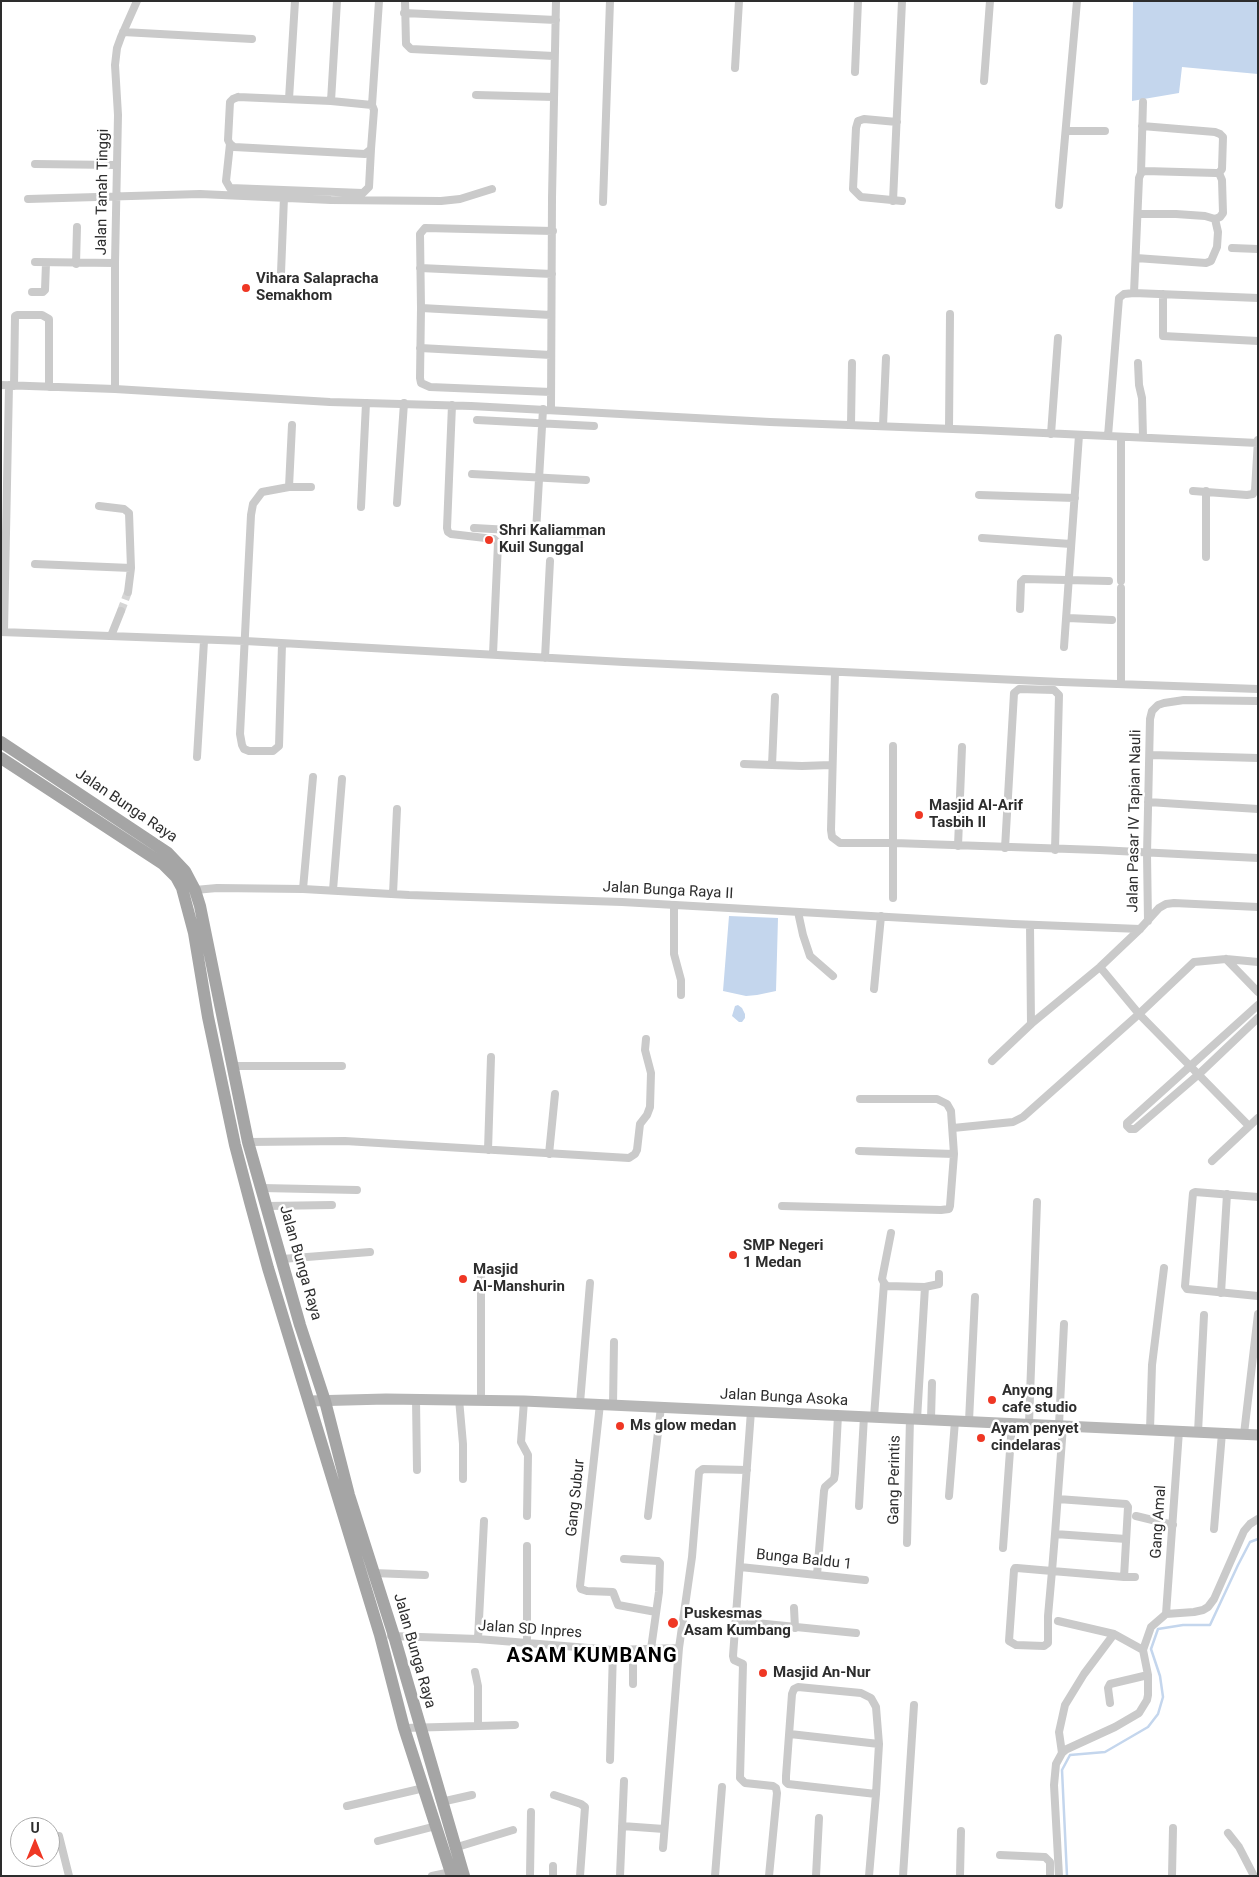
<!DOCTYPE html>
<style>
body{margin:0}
#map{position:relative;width:1259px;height:1877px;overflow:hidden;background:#fff;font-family:Roboto,sans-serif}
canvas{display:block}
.frame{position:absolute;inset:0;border:2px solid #2d2d2d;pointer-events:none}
.north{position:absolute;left:10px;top:1817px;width:50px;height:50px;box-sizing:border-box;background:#fff;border:1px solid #ababab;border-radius:50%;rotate:0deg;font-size:14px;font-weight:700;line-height:20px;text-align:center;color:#2d2d2d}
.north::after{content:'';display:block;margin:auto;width:18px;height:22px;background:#ef3724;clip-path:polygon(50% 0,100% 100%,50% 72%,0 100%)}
</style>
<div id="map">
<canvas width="1259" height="1877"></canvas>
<div class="frame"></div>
<div class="north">U</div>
</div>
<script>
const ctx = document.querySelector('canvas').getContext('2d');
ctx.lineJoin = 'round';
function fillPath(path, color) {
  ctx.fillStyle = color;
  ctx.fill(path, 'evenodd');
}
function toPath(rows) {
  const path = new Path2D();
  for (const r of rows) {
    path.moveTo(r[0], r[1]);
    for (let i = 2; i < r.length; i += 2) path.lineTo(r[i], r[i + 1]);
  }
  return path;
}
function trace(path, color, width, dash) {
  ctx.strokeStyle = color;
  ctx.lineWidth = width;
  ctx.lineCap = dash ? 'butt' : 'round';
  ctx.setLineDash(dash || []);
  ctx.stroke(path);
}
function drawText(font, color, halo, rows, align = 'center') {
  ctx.font = font + ' Roboto,sans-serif';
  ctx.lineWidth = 5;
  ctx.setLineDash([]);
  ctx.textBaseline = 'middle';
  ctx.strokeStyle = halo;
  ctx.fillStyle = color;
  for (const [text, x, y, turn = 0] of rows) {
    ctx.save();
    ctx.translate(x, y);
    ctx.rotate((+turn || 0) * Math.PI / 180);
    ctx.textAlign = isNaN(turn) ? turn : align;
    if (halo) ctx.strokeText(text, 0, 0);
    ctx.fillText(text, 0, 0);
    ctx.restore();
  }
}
fillPath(toPath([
 [1133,1,1258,1,1258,74,1182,67,1179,93,1132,101],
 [729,916,778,918,776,991,757,995,746,996,723,991],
 [738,1005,742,1008,745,1014,745,1018,742,1022,739,1022,732,1016,735,1006]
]), '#c4d6ed');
trace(toPath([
 [1067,1876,1062,1770,1070,1755,1105,1752,1148,1727,1158,1714,1163,1697,1160,1676,1151,1649,1158,1629,1183,1625,1210,1625,1238,1565,1250,1542,1258,1539]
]), '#c4d6ed', 2.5);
trace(toPath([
 [121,611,128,592]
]), '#d5d5d5', 8, [8, 4]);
trace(toPath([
 [405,1,406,44,411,49,554,56],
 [404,13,556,20],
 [123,32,252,39],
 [735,68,739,1],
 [855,72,858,1],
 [984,81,990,1],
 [476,95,554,97],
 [238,97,331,101,372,105,374,110,371,149,365,154,234,147,230,144,228,140,230,102,233,99,238,97],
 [289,99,295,1],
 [331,101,337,1],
 [372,105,379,1],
 [897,122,864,119,858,121,856,128,853,189,861,197,902,201],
 [1142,126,1215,132,1220,134,1223,137,1222,169,1219,173,1216,173,1145,171,1141,173,1139,178,1134,293,1258,298],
 [1066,131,1105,131],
 [230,144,226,181,230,188,363,193,369,187,371,149],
 [35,164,116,165],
 [1141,173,1143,102],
 [28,199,200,194,331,200,441,201,460,199,492,189],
 [893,201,902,1],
 [603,202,610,1],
 [1059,205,1077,1],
 [1138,214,1176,214,1205,216,1215,219,1220,217,1223,213,1222,180,1219,173],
 [1232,248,1258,249],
 [1136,258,1206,263,1211,261,1217,247,1218,232,1215,219],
 [35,262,115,263],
 [76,264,77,227],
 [420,268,552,274],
 [281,273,284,197],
 [32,292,43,292,45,290,46,263],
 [1163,294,1163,336,1258,341],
 [421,308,551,315],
 [420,348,551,355],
 [1138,363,1139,385,1142,398,1143,437],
 [1,385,115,389,330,402,471,406,770,422,979,430,1258,443],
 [14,386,15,316,17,315,42,315,49,319,49,387],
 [115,389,115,263,118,115,115,65,117,48,121,37,137,1],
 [551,392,430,387,421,383,420,378,421,308,420,234,425,228,553,231],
 [452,405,447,528,448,532,451,534,494,539,498,543,493,654],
 [551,409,552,198,556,1],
 [477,420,594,426],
 [851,425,852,363],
 [883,426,886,358],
 [949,429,950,314],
 [1051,434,1058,338],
 [1108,436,1119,298,1124,294,1134,293],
 [1121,437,1121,581],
 [472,474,586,480],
 [289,487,292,425],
 [1193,491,1247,495,1253,494,1255,490,1258,440],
 [979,495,1075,498],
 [397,503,404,403],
 [99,506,124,509,129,513,131,568,128,592],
 [361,507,366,403],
 [474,528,582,534],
 [536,532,543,409],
 [982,538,1071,544],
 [1206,557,1206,491],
 [35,564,131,568],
 [1121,588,1121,684],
 [1020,609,1021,582,1024,579,1109,581],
 [1068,618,1112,620],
 [1,632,245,641,624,662,1061,682,1258,689],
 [4,632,9,385],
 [111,636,121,611],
 [282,644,279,746,273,751,249,751,244,749,242,745,240,734,251,515,253,504,262,492,289,487,311,487],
 [1064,647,1079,435],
 [545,658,550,561],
 [835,672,831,830,832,837,840,843,894,843,1099,850,1258,858],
 [775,697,772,765,802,766,831,765],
 [1151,755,1258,758],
 [197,757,204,641],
 [744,764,772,765],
 [1148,802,1258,809],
 [958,846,962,747],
 [1005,848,1014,693,1019,689,1054,690,1059,695,1055,850],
 [303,889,313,777],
 [195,890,217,888,303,889,409,895,622,902,1013,924,1140,929],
 [333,890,342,779],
 [393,894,397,809],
 [893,898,893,746],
 [674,905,674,954,681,980,681,995],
 [798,912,803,935,810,956,833,976],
 [1148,921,1147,854,1150,719,1152,711,1158,705,1164,703,1184,700,1258,701],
 [1030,925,1031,1024],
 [1226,959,1258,992],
 [1100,967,1139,1014,1249,1126],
 [874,989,881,916],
 [1258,1005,1127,1123,1127,1126,1130,1129,1135,1129,1199,1074,1258,1018],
 [992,1061,1031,1024,1100,967,1140,929,1159,908,1166,904,1174,903,1258,907],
 [232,1066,342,1066],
 [953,1128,1013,1122,1023,1117,1139,1014,1194,962,1226,959,1258,962],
 [248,1142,345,1141,629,1158,635,1154,637,1150,640,1124,647,1115,650,1107,651,1073,645,1050,646,1039],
 [488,1150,491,1057],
 [859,1151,954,1154],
 [549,1154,555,1094],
 [1212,1161,1258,1118],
 [262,1188,357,1190],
 [1258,1197,1195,1192,1193,1193,1185,1286,1187,1289,1258,1296],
 [267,1206,332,1205],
 [782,1206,941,1210,949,1209,950,1206,954,1154,951,1111,947,1104,937,1099,860,1099],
 [891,1233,882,1279,884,1283,887,1286,925,1287,917,1419],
 [282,1259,370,1252],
 [481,1274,481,1400],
 [925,1287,939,1284,939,1274],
 [1221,1293,1227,1194],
 [416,1399,417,1470],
 [459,1399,463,1444,463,1479],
 [524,1401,521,1442,528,1455,527,1516],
 [580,1403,590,1283],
 [600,1404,580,1586,581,1589,587,1591,613,1592,618,1605,656,1612],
 [613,1405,614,1342],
 [751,1411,733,1656,734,1660,743,1664,740,1778,745,1783,773,1786,776,1788,777,1793,769,1876],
 [874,1417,884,1283],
 [931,1419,932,1383],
 [969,1421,975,1297],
 [1029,1424,1037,1202],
 [1059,1425,1064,1324],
 [1063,1426,1055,1534,1052,1571,1048,1616,1048,1643,1044,1646,1016,1645,1009,1641,1014,1570,1015,1568,1017,1568,1052,1571,1124,1577,1135,1577],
 [1150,1430,1152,1365,1164,1268],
 [1198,1432,1204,1315],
 [1244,1434,1258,1314],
 [949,1496,955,1421],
 [1058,1499,1126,1504,1128,1507,1124,1577],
 [859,1506,864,1416],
 [648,1516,661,1407],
 [1136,1516,1173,1525],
 [1214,1529,1222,1433],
 [1055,1534,1126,1539],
 [907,1543,910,1418],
 [1003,1548,1012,1423],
 [624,1559,658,1561,660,1563,659,1592,651,1649],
 [740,1567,865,1580],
 [373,1573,425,1575],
 [817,1575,824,1491,825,1487,834,1479,835,1473,838,1415],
 [794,1608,795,1628],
 [1166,1614,1179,1431],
 [736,1621,856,1633],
 [1058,1621,1114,1634,1143,1650],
 [391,1636,478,1639,613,1650,679,1648],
 [478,1639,484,1521],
 [527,1644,527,1546],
 [475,1672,478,1686,478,1726],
 [633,1684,633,1650],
 [1110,1703,1108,1688,1110,1684,1148,1675],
 [404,1728,515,1725],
 [790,1734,879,1744],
 [1062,1753,1059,1732,1065,1705,1084,1674,1114,1634],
 [610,1760,613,1650],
 [554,1795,581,1804,585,1807,580,1876],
 [441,1802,472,1795],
 [347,1806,424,1788],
 [622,1826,664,1829],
 [1228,1833,1239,1847,1254,1876],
 [59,1836,69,1876],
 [378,1841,436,1826],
 [454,1848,513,1830],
 [663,1848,679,1648,692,1557,699,1472,703,1469,747,1470],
 [1000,1855,1045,1857,1050,1862,1050,1876],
 [432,1876,451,1872],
 [530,1876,531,1812],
 [553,1876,553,1866],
 [620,1876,624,1781],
 [715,1876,722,1787],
 [816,1876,819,1818],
 [869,1876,876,1794,879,1744,876,1707,871,1698,861,1693,798,1687,794,1689,792,1694,786,1776,786,1782,788,1784,876,1794],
 [903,1876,914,1705],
 [960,1876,961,1831],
 [1059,1876,1054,1785,1056,1764,1062,1753,1067,1749,1115,1727,1139,1713,1147,1700,1148,1695,1148,1675,1143,1650,1151,1627,1166,1614,1194,1612,1203,1610,1208,1607,1214,1599,1244,1531,1250,1524,1258,1519],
 [1172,1876,1173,1828]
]), '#cacaca', 8);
trace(toPath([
 [309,1401,386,1399,524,1401,1258,1435]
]), '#b7b7b7', 11);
trace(toPath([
 [1,742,168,853,185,871,195,890,200,906,248,1142,300,1325,325,1401,349,1495,394,1636,464,1876],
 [1,758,163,864,176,877,182,888,194,933,208,1017,235,1145,250,1202,268,1268,380,1635,404,1728,452,1876]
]), '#a5a5a5', 12);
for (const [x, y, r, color] of [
 [246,288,5,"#ef3724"],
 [489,540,5,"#ef3724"],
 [919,815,5,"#ef3724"],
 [733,1255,5,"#ef3724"],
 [463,1279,5,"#ef3724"],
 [992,1400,5,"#ef3724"],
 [620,1426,5,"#ef3724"],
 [981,1438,5,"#ef3724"],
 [673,1623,6,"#ef3724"],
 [763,1673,5,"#ef3724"]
]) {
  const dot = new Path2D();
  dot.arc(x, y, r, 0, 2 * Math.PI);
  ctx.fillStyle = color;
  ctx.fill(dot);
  trace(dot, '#fff', 2);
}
drawText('15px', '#2d2d2d', '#fff', [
 ["Jalan Tanah Tinggi",103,192,-89],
 ["Jalan Bunga Raya",126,806,34],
 ["Jalan Pasar IV Tapian Nauli",1135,821,-89],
 ["Jalan Bunga Raya II",668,891,3],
 ["Jalan Bunga Raya",300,1263,74],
 ["Jalan Bunga Asoka",784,1398,3],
 ["Gang Perintis",895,1480,-89],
 ["Gang Subur",576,1498,-84],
 ["Gang Amal",1159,1522,-86],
 ["Bunga Baldu 1",804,1560,6],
 ["Jalan SD Inpres",530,1630,4],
 ["Jalan Bunga Raya",414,1651,74]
]);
drawText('bold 15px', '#2d2d2d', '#fff', [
 ["Vihara Salapracha",256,279],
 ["Semakhom",256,296],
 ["Shri Kaliamman",499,531],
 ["Kuil Sunggal",499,548],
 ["Masjid Al-Arif",929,806],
 ["Tasbih II",929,823],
 ["SMP Negeri",743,1246],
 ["1 Medan",743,1263],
 ["Masjid",473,1270],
 ["Al-Manshurin",473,1287],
 ["Anyong",1002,1391],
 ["cafe studio",1002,1408],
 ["Ms glow medan",630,1426],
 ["Ayam penyet",991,1429],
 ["cindelaras",991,1446],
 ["Puskesmas",684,1614],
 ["Asam Kumbang",684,1631],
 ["Masjid An-Nur",773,1673]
], 'left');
ctx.letterSpacing = '1px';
drawText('bold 20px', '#000', '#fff', [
 ["ASAM KUMBANG",592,1657]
]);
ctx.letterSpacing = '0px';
</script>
